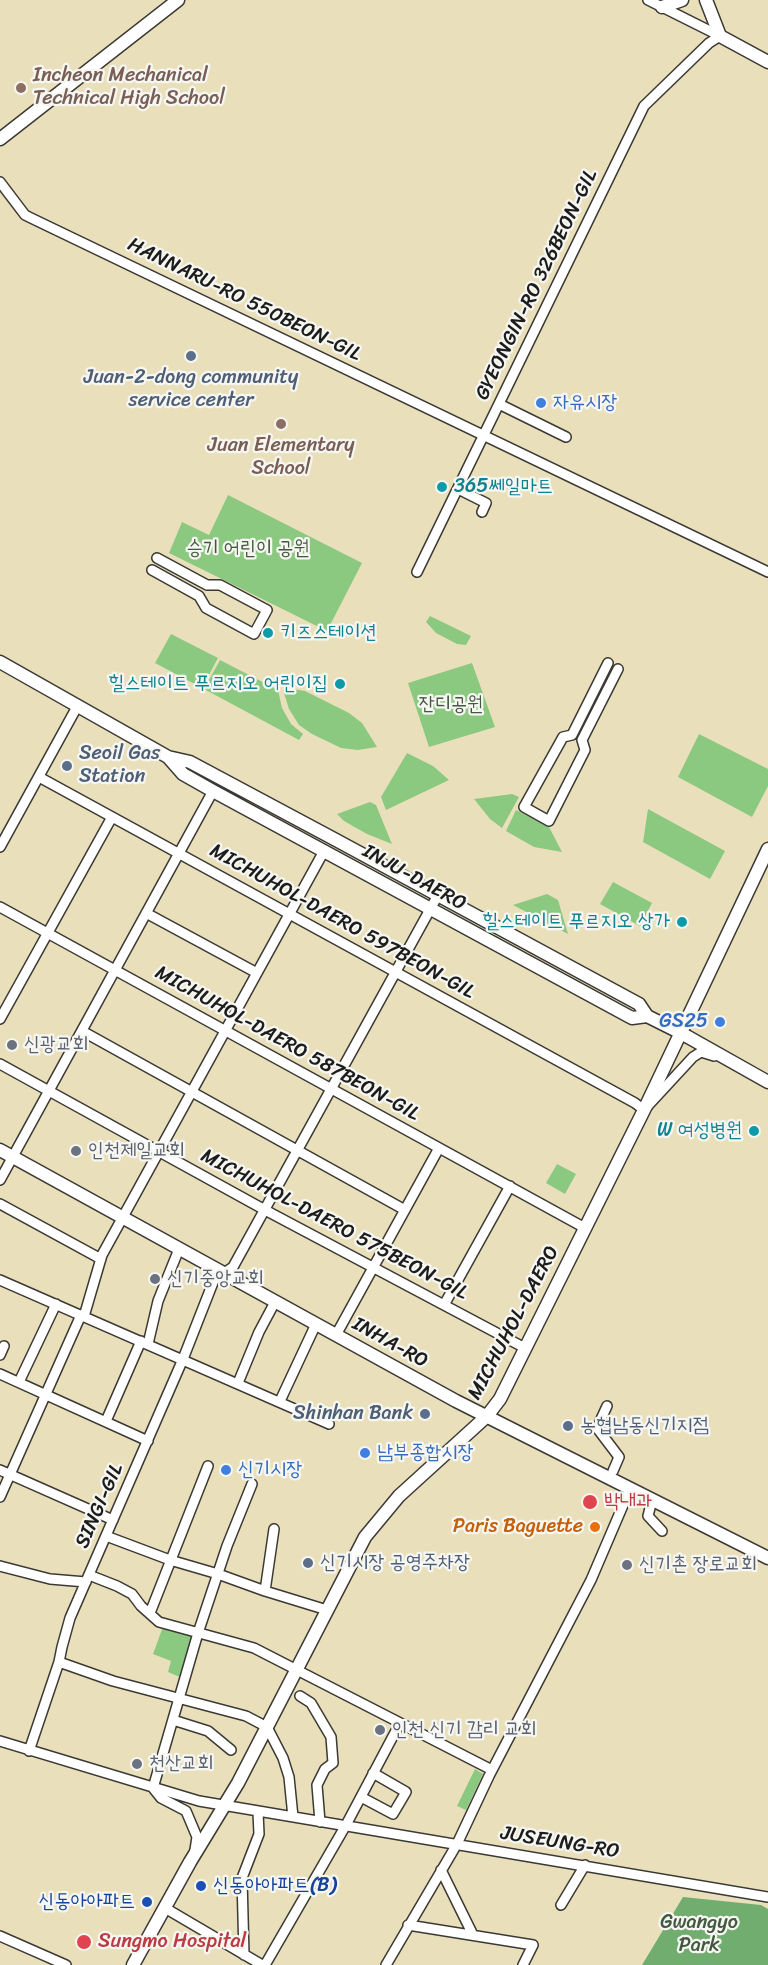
<!DOCTYPE html>
<meta charset="utf-8">
<style>
body{margin:0}
canvas{display:block;background:#e9e0bb}
</style>
<canvas width="768" height="1965"></canvas>
<script>
const ctx = document.querySelector('canvas').getContext('2d');
ctx.lineJoin = 'round';
function fillPath(path, color) {
  ctx.fillStyle = color;
  ctx.fill(path, 'evenodd');
}
function toPath(rows) {
  const path = new Path2D();
  for (const r of rows) {
    path.moveTo(r[0], r[1]);
    for (let i = 2; i < r.length; i += 2) path.lineTo(r[i], r[i + 1]);
  }
  return path;
}
function trace(path, color, width, dash) {
  ctx.strokeStyle = color;
  ctx.lineWidth = width;
  ctx.lineCap = dash ? 'butt' : 'round';
  ctx.setLineDash(dash || []);
  ctx.stroke(path);
}
function drawText(font, color, halo, rows, align = 'center') {
  ctx.font = font + ' Sriracha,"Poor Story",sans-serif';
  ctx.lineWidth = 4.5;
  ctx.setLineDash([]);
  ctx.textBaseline = 'middle';
  ctx.strokeStyle = halo;
  ctx.fillStyle = color;
  for (const [text, x, y, turn = 0] of rows) {
    ctx.save();
    ctx.translate(x, y);
    ctx.rotate((+turn || 0) * Math.PI / 180);
    ctx.textAlign = isNaN(turn) ? turn : align;
    if (halo) ctx.strokeText(text, 0, 0);
    ctx.fillText(text, 0, 0);
    ctx.restore();
  }
}
fillPath(toPath([
 [228,495,362,563,327,631,169,553,182,522,209,535],
 [430,616,471,636,466,645,457,644,436,633,426,622],
 [171,634,218,658,202,688,155,663],
 [220,660,278,690,282,708,291,724,303,734,299,740,204,689],
 [472,663,495,727,429,747,408,683],
 [293,689,305,691,349,713,362,723,377,747,358,750,341,748,312,734,299,725,289,709,283,690],
 [699,734,768,769,768,786,752,817,678,777],
 [407,753,433,766,449,780,386,810,381,797],
 [512,794,519,797,502,828,490,819,474,799],
 [370,802,376,805,392,844,367,834,344,821,337,814],
 [648,809,725,851,710,879,643,842],
 [516,810,549,827,562,852,534,847,506,831],
 [613,882,652,903,640,926,600,904],
 [547,894,558,900,568,934,513,905],
 [557,1164,576,1174,565,1194,546,1183],
 [164,1624,198,1633,182,1678,168,1672,171,1661,153,1654],
 [475,1769,483,1774,466,1810,457,1806]
]), '#8bc980');
fillPath(toPath([
 [683,1897,761,1905,768,1909,768,1965,642,1965]
]), '#70ad6e');
const minor = toPath([
 [648,0,720,36],
 [0,182,25,215,31,218,768,572],
 [499,404,566,437],
 [458,489,486,503,482,512],
 [152,570,199,596,206,608,254,634,267,610,220,585,207,585,157,558],
 [417,572,644,106,709,43,720,36],
 [608,663,572,735,563,737,524,807,549,821,585,750,582,740,618,669],
 [39,777,635,1103,644,1110,693,1057,701,1052,714,1056],
 [0,847,78,705],
 [0,907,585,1228],
 [146,913,257,973],
 [0,1019,112,817],
 [82,1031,405,1210],
 [0,1064,265,1210,525,1348],
 [0,1180,213,791],
 [0,1204,101,1259],
 [0,1280,329,1424],
 [444,1305,510,1186],
 [82,1316,85,1313,102,1255,324,851],
 [336,1335,439,1148],
 [148,1344,158,1301,179,1249],
 [0,1355,4,1346],
 [0,1374,148,1441],
 [19,1382,56,1304],
 [238,1383,259,1332,275,1302],
 [280,1401,316,1324],
 [607,1406,597,1428,619,1457,613,1471],
 [106,1421,141,1341],
 [0,1470,113,1520],
 [0,1497,81,1315],
 [652,1500,648,1516,662,1531],
 [106,1536,170,1560,218,1574,265,1591,327,1610],
 [0,1566,50,1579,86,1582],
 [89,1575,117,1586,132,1594,141,1606,159,1622,254,1648,492,1770],
 [265,1591,274,1529],
 [150,1613,208,1466],
 [59,1662,113,1681,246,1716,267,1727,283,1758,289,1777,293,1817],
 [300,1696,311,1703,331,1737,333,1763,325,1769,317,1785,320,1822],
 [173,1720,208,1731,231,1750],
 [0,1741,199,1801,768,1897],
 [29,1751,59,1662,62,1647,70,1618,183,1359,214,1280,233,1267,438,895],
 [361,1797,393,1814,406,1792,373,1773],
 [195,1850,197,1837,186,1811,161,1798,153,1788,198,1633,227,1546,252,1484],
 [441,1870,473,1935],
 [561,1905,585,1865],
 [165,1908,262,1965],
 [408,1925,533,1945,523,1965],
 [0,1936,66,1965],
 [244,1955,242,1878,259,1834,258,1812],
 [265,1965,346,1825,400,1723],
 [386,1965,457,1844,489,1776,591,1580,630,1489]
]);
const major = toPath([
 [706,0,720,36,768,62],
 [662,7,682,0],
 [0,139,178,0],
 [0,662,168,757,183,774,213,791,632,1018,647,1016],
 [168,757,190,762,336,840,639,1004,647,1016,681,1033,768,1082],
 [0,1150,456,1401,768,1558],
 [133,1965,190,1862,238,1783,365,1537,399,1496,487,1416,500,1399,644,1110,768,849]
]);
trace(minor, '#3b3934', 12);
trace(major, '#3b3934', 15);
trace(minor, '#fff', 9);
trace(major, '#fff', 12);
for (const [x, y, r, color] of [
 [21,88,6,"#8d6e63"],
 [191,356,6,"#5c6f8a"],
 [541,403,6,"#3f7fe0"],
 [281,424,6,"#8d6e63"],
 [442,487,6,"#0f9aa8"],
 [268,633,6,"#0f9aa8"],
 [340,684,6,"#0f9aa8"],
 [67,766,6,"#5c6f8a"],
 [682,922,6,"#0f9aa8"],
 [720,1022,6,"#3f7fe0"],
 [12,1045,6,"#6b7280"],
 [754,1131,6,"#0f9aa8"],
 [76,1151,6,"#6b7280"],
 [155,1279,6,"#6b7280"],
 [425,1414,6,"#5c6f8a"],
 [568,1426,6,"#5c6f8a"],
 [365,1453,6,"#3f7fe0"],
 [226,1470,6,"#3f7fe0"],
 [590,1502,8,"#e0444e"],
 [595,1527,6,"#e8710a"],
 [308,1563,6,"#5c6f8a"],
 [627,1565,6,"#6b7280"],
 [380,1730,6,"#6b7280"],
 [137,1764,6,"#6b7280"],
 [201,1886,6,"#1a4fb4"],
 [147,1902,6,"#1a4fb4"],
 [84,1942,8,"#e0444e"]
]) {
  const dot = new Path2D();
  dot.arc(x, y, r, 0, 2 * Math.PI);
  ctx.fillStyle = color;
  ctx.fill(dot);
  trace(dot, '#f6f6f2', 2);
}
drawText('20px', '#785e54', '#f6f6f2', [
 ["Incheon Mechanical",33,76],
 ["Technical High School",33,99],
 ["Juan Elementary",281,446,"center"],
 ["School",281,469,"center"]
], 'left');
drawText('20px', '#1c1c1c', '#f6f6f2', [
 ["GYEONGIN-RO 326BEON-GIL",537,285,-64],
 ["HANNARU-RO 550BEON-GIL",244,300,26],
 ["INJU-DAERO",414,878,29],
 ["MICHUHOL-DAERO 597BEON-GIL",342,922,29],
 ["MICHUHOL-DAERO 587BEON-GIL",287,1044,29],
 ["MICHUHOL-DAERO 575BEON-GIL",334,1225,28],
 ["MICHUHOL-DAERO",514,1323,-62],
 ["INHA-RO",390,1343,29],
 ["SINGI-GIL",100,1506,-66],
 ["JUSEUNG-RO",560,1843,9]
]);
drawText('20px', '#4e5e75', '#f6f6f2', [
 ["Juan-2-dong community",191,378,"center"],
 ["service center",191,401,"center"],
 ["Seoil Gas",79,754],
 ["Station",79,777],
 ["Shinhan Bank",413,1414,"right"],
 ["농협남동신기지점",580,1426],
 ["신기시장 공영주차장",320,1563]
], 'left');
drawText('20px', '#366cbe', '#f6f6f2', [
 ["자유시장",553,403],
 ["GS25",708,1022,"right"],
 ["남부종합시장",377,1453],
 ["신기시장",238,1470]
], 'left');
drawText('20px', '#0d838f', '#f6f6f2', [
 ["365쎄일마트",454,487,"left"],
 ["키즈스테이션",280,633,"left"],
 ["힐스테이트 푸르지오 어린이집",328,684],
 ["힐스테이트 푸르지오 상가",670,922],
 ["W 여성병원",742,1131]
], 'right');
drawText('20px', '#43593f', '#f6f6f2', [
 ["승기 어린이 공원",248,549],
 ["잔디공원",451,705],
 ["Gwangyo",699,1923],
 ["Park",699,1946]
]);
drawText('20px', '#5b616d', '#f6f6f2', [
 ["신광교회",24,1045],
 ["인천제일교회",88,1151],
 ["신기중앙교회",167,1279],
 ["신기촌 장로교회",639,1565],
 ["인천 신기 감리 교회",392,1730],
 ["천산교회",149,1764]
], 'left');
drawText('20px', '#be3a42', '#f6f6f2', [
 ["박내과",604,1502],
 ["Sungmo Hospital",98,1942]
], 'left');
drawText('20px', '#c56008', '#f6f6f2', [
 ["Paris Baguette",583,1527]
], 'right');
drawText('20px', '#164399', '#f6f6f2', [
 ["신동아아파트(B)",213,1886],
 ["신동아아파트",135,1902,"right"]
], 'left');
</script>
